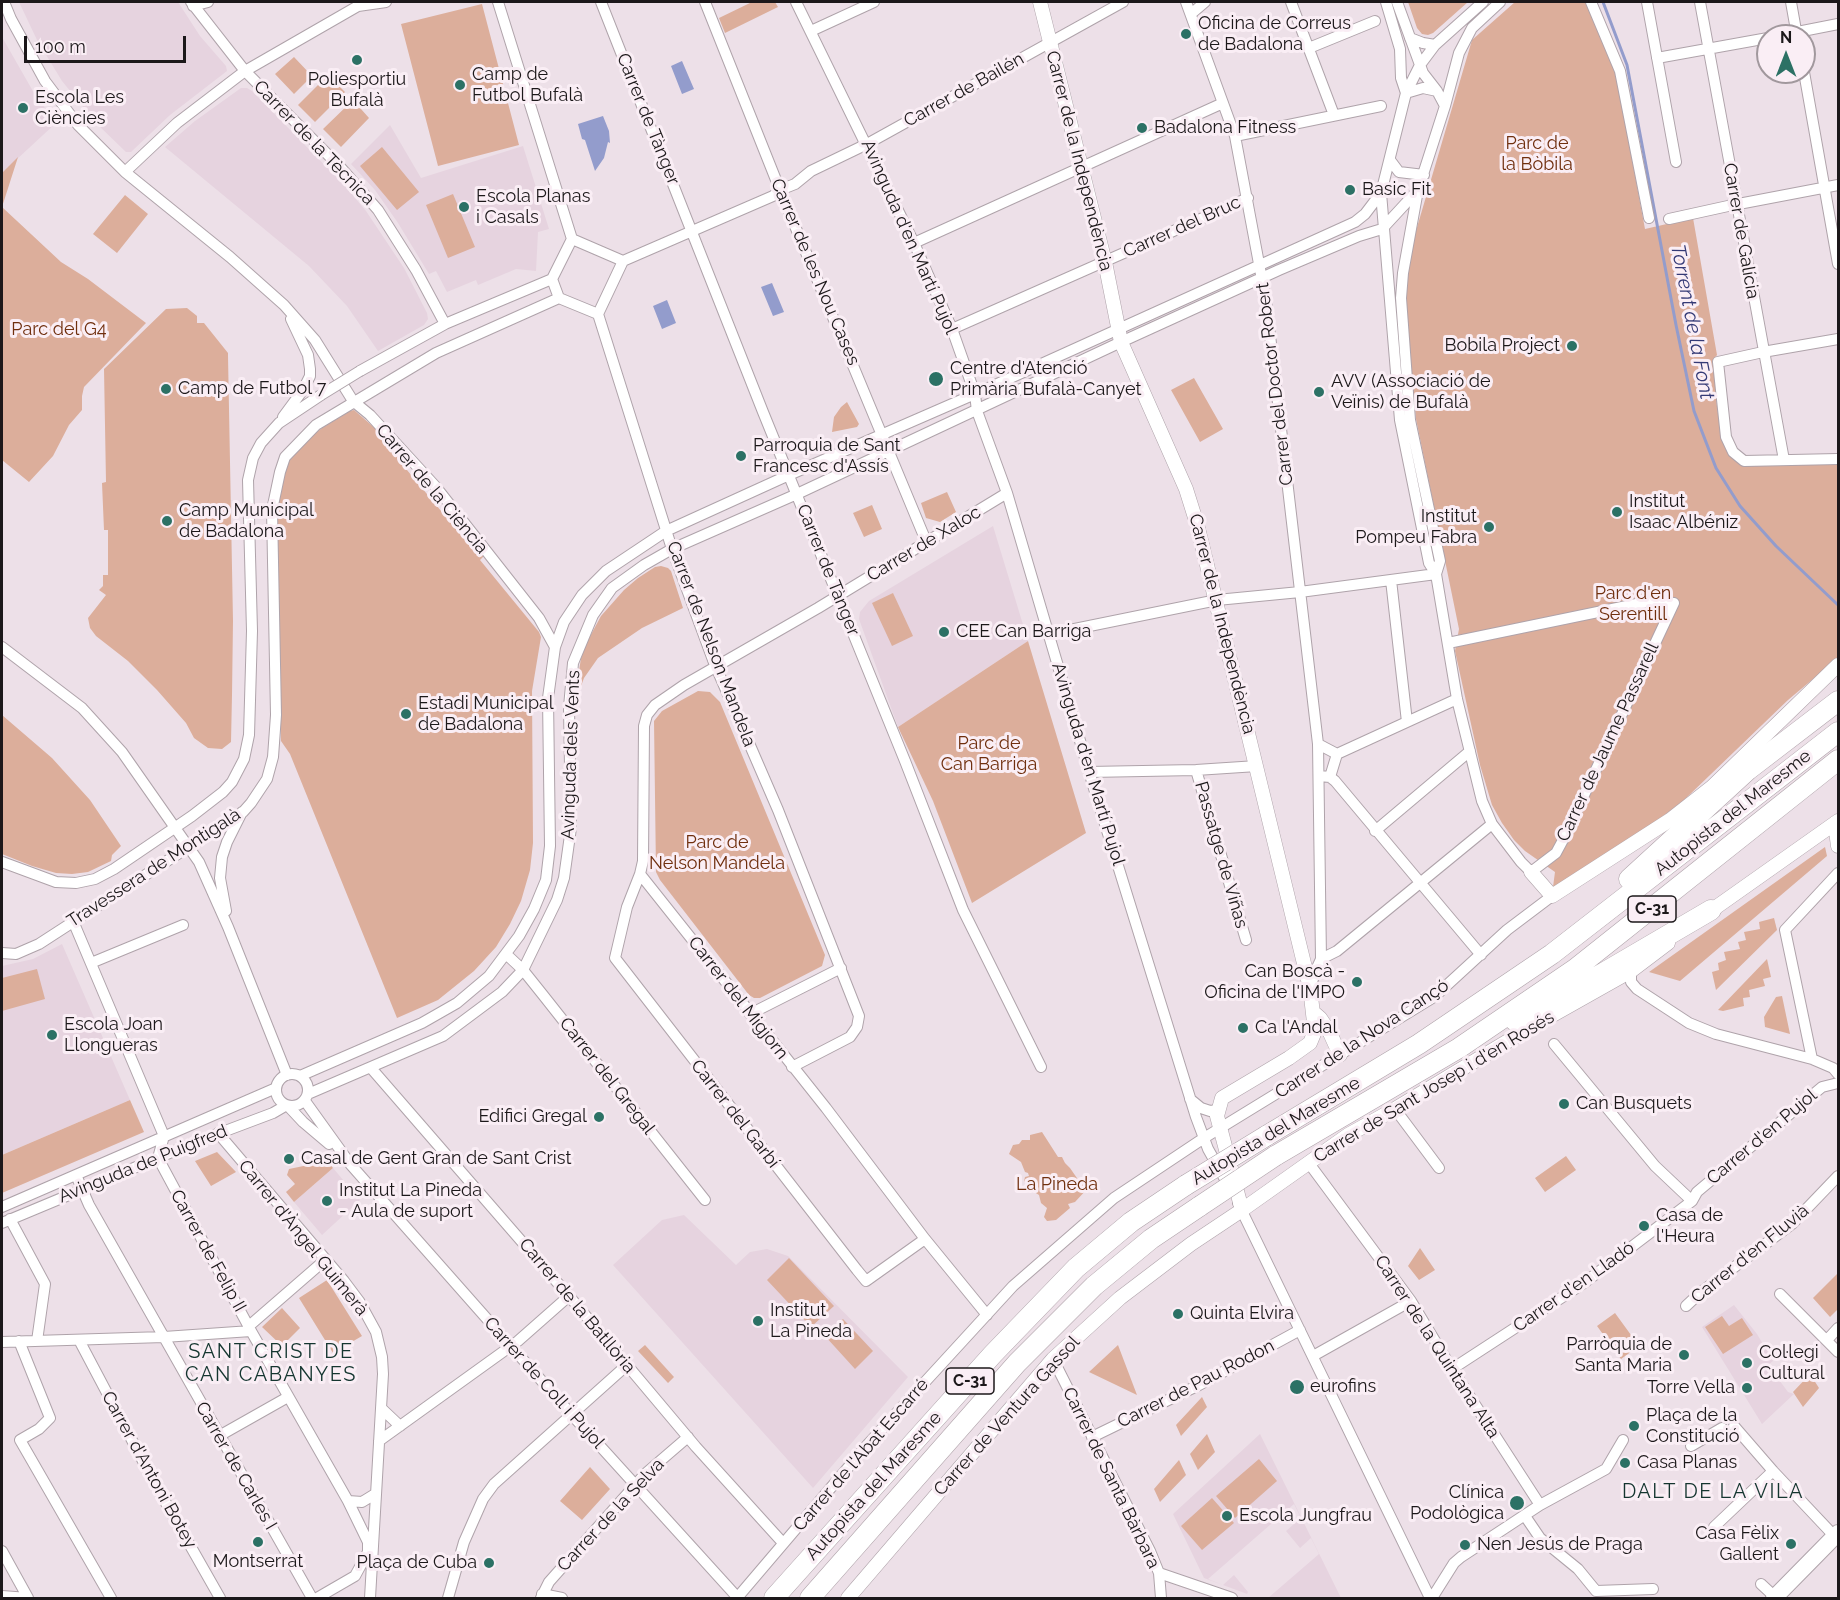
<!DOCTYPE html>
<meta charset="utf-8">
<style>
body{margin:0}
#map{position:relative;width:1840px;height:1600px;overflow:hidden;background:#ede0e8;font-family:Raleway,sans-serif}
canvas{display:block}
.frame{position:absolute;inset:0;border:3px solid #1c181a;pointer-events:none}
.north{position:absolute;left:1756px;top:24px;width:60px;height:60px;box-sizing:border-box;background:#faeef5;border:2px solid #a1989d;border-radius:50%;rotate:0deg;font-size:16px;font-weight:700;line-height:24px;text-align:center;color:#1c181a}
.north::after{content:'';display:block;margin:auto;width:21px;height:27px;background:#2c7165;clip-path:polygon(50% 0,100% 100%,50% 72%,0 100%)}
.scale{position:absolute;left:24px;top:36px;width:162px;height:27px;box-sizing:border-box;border:3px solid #1c181a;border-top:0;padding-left:8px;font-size:18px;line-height:21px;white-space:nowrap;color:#1c181a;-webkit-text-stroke:4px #faeef5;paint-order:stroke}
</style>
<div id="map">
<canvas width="1840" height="1600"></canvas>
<div class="frame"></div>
<div class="north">N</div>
<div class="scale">100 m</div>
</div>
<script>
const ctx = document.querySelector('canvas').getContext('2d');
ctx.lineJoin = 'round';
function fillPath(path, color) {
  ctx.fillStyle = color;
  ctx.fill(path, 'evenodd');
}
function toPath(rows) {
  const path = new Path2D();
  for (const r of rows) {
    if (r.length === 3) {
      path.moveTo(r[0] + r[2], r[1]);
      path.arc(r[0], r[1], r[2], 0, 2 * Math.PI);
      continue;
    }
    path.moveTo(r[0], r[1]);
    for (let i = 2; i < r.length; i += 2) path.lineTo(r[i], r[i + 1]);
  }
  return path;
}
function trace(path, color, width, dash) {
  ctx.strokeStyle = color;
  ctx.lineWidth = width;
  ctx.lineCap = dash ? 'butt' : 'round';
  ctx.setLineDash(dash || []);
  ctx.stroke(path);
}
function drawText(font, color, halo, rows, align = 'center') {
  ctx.font = font + ' Raleway,sans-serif';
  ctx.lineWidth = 6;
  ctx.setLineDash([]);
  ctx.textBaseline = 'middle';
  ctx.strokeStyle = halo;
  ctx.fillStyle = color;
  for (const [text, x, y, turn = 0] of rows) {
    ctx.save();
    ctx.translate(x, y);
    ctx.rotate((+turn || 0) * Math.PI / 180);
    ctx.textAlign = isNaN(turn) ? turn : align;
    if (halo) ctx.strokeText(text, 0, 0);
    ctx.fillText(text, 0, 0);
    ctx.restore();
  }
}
fillPath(toPath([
 [19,2,178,2,200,36,226,66,227,71,170,115,131,152,126,152,97,124,62,81,37,40],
 [2,37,34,93,56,123,2,173],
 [241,88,247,88,252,91,346,187,366,211,404,268,427,313,428,319,424,325,378,351,347,306,309,266,165,147,195,121],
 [390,125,421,178,523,146,549,229,538,232,536,271,516,269,478,285,476,280,447,292,436,271,429,274,398,223,375,190,351,164],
 [993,526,1028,641,898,727,859,619,860,612,869,601],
 [62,944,130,1100,2,1155,2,966,33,959],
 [333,1168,360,1200,322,1235,294,1202],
 [684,1215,736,1265,750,1252,767,1249,788,1256,908,1377,813,1488,613,1265,662,1220],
 [1734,1305,1757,1334,1773,1361,1768,1365,1788,1392,1794,1394,1762,1424,1702,1327],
 [1260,1434,1341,1598,1268,1598,1319,1554,1311,1538,1300,1548,1286,1531,1301,1518,1294,1504,1208,1579,1223,1585,1234,1575,1248,1592,1247,1594,1258,1598,1204,1578,1173,1514]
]), '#e6d3df');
fillPath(toPath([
 [752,2,775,2,778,7,725,33,719,18],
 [1408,2,1468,2,1433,33,1428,35,1422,34,1417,28],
 [1515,2,1587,2,1615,68,1645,229,1693,218,1717,355,1712,361,1718,390,1716,399,1721,435,1733,458,1838,462,1838,658,1788,700,1683,801,1625,845,1553,887,1555,872,1525,851,1514,840,1502,823,1492,805,1480,765,1455,651,1459,629,1416,419,1406,309,1407,278,1413,241,1472,40],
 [482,4,519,145,438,166,401,24],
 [294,57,312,76,294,94,275,74],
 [328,75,345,92,315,122,298,105],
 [353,100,369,118,341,147,323,129],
 [382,147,419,192,397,210,360,166],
 [18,157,2,207,61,262,88,279,146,323,84,387,82,396,82,410,69,425,53,456,29,482,2,460,2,173],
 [453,194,475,247,448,258,426,205],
 [125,195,148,214,117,253,93,234],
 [187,308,197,316,197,323,204,323,228,353,228,356,233,621,232,695,231,742,222,749,208,748,194,738,186,723,157,690,128,661,96,636,90,628,88,618,106,595,99,590,103,586,103,575,108,575,108,530,104,530,102,483,106,482,104,369,166,309],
 [1194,378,1223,429,1200,442,1171,390],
 [847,402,859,424,857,427,832,432,834,417,841,407],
 [354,410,384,436,406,460,402,464,466,541,470,538,484,556,480,560,539,632,541,637,532,691,533,843,530,870,521,901,510,924,496,947,474,971,438,1000,397,1018,290,754,281,741,277,527,282,477,290,460,308,439,322,428,350,411],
 [947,492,956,512,940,522,926,518,921,503],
 [872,505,882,529,864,537,853,513],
 [661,566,668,568,671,571,683,608,642,628,598,658,584,678,577,697,575,697,581,658,587,642,601,616,624,590,638,578,655,567],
 [893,593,913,636,892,646,872,603],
 [1028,641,1086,833,972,903,933,801,898,727],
 [698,691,710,692,720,702,825,955,822,966,760,998,754,998,749,995,660,880,656,872,654,721,662,711],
 [2,715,52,758,90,800,121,846,112,855,111,861,88,872,72,874,56,873,32,866,2,854],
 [1825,847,1827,856,1680,981,1649,972],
 [1774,918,1777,930,1716,990,1712,972,1719,970,1718,963,1726,960,1724,952,1740,949,1738,942,1746,940,1744,932,1760,929,1759,922],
 [1767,959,1771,977,1763,979,1765,986,1749,990,1750,997,1743,998,1744,1006,1723,1011,1718,1010],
 [37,969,45,999,2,1011,2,978],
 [1782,996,1790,1034,1765,1027,1764,1017,1776,997],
 [130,1100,144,1132,2,1193,2,1155],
 [1042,1132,1058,1157,1062,1157,1065,1163,1070,1168,1079,1181,1088,1188,1075,1202,1068,1204,1070,1208,1056,1220,1047,1221,1044,1217,1047,1208,1041,1203,1039,1195,1031,1190,1029,1184,1024,1181,1025,1177,1029,1176,1028,1173,1025,1172,1021,1162,1009,1154,1013,1145,1019,1144,1022,1140,1030,1140,1030,1135],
 [217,1152,236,1172,211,1186,195,1161],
 [321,1154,333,1168,294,1202,286,1192,295,1184,287,1175,289,1169,318,1163],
 [1566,1156,1576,1170,1545,1192,1535,1178],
 [1420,1248,1435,1270,1419,1280,1408,1266],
 [789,1258,834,1306,811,1327,767,1280],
 [1838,1273,1838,1309,1830,1317,1813,1298],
 [327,1280,362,1336,333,1353,299,1298],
 [282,1308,300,1328,282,1346,262,1327],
 [1615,1313,1639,1346,1621,1359,1597,1326],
 [1722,1316,1729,1326,1742,1318,1753,1335,1723,1354,1705,1327],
 [843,1319,873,1351,855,1369,825,1336],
 [645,1345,674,1377,668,1383,638,1351],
 [1118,1345,1137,1395,1089,1372],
 [1810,1374,1819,1388,1803,1407,1793,1392],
 [1202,1397,1207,1407,1181,1436,1176,1425],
 [1207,1434,1215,1452,1198,1470,1190,1454],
 [1259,1459,1277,1481,1235,1518,1216,1496],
 [1179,1460,1186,1475,1160,1502,1154,1489],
 [590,1467,610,1489,582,1520,560,1501],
 [1212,1498,1234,1523,1202,1550,1181,1526]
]), '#dcae9b');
fillPath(toPath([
 [682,61,694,89,682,94,671,66],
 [603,116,609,131,610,143,608,142,604,158,595,171,585,140,582,139,578,124],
 [772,283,784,312,773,316,761,287],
 [667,300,676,323,662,329,653,306]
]), '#939ccc');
trace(toPath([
 [1603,2,1627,65,1676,325,1694,411,1716,468,1740,506,1776,546,1838,605]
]), '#939ccc', 3);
const minor = toPath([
 [4,2,11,19,45,81,78,125,125,172,230,257,284,305,315,340,353,401,370,415,436,487,539,618,555,647],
 [191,2,245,71,342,169,378,210,416,270,445,324],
 [498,2,572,239],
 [601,2,763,412,905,761,963,910,1041,1067],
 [705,2,780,190,926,541],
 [796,2,914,243,952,329,975,394,977,411,1007,493,1096,795,1196,1117,1208,1149,1231,1190],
 [1186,2,1235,136,1266,301,1318,744,1321,959,1315,972,1311,986],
 [1291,2,1334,115],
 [1386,2,1400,49,1401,78,1406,93],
 [1397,2,1423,73,1437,91,1445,106],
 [1591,2,1620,71,1649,218],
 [1647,2,1676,162],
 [1700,2,1784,460],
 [1791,2,1797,36],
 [193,6,208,2],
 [1191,14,1205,2],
 [811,31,874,2],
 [1777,36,1838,24],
 [1410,38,1423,43,1435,45],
 [1309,48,1375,21],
 [1657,58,1768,38],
 [1804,72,1838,264],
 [1406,93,1423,88,1437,91],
 [1235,136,1381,106],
 [1390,160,1399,172,1424,175],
 [125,172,177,123,245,71,358,6,386,2],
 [1669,219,1728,206,1838,185],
 [914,243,1223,103],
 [623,261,773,196,780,190,795,184,811,171,867,144,1123,2],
 [598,314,672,549,713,660,778,810,859,1016,857,1027,850,1037,792,1067],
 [598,314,559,298,552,279,572,239,623,261],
 [598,314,623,261],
 [952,329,1248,198],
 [1838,339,1763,352,1718,362,1726,437,1733,452,1744,461,1838,459],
 [360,371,445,324,552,279],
 [283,417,303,390,310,376,310,369,308,355,291,319],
 [1436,574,1429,563,1400,420,1381,193,1406,93,1420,65,1435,45,1483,2],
 [1391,580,1407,722],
 [1050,634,1217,600,1300,592,1436,574],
 [1448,643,1651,601,1674,603,1563,840,1556,853,1531,872,1521,862,1492,824,1482,801,1457,699,1436,574,1440,561,1410,420,1401,298,1403,273,1418,190,1445,106,1459,53,1472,28,1500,2],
 [2,647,82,708,122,752,199,862,228,927,287,1075],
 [1318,744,1337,754,1457,699],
 [1196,770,1246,940],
 [1089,772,1196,770,1257,766],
 [1319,776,1330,777,1335,781,1481,955],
 [1330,777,1337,754],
 [1375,831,1470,751],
 [210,833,243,812,251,803,267,779,273,757,276,715,272,510,280,472,285,457,316,425,436,353,559,298],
 [2,862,56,882,76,883,95,879,114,869,192,816,223,792,232,782,244,759,249,735,252,631,248,480,253,458,261,443,279,423,321,395],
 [640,874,627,907,615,958,857,1270,866,1281,925,1239],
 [226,911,220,878,222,857,227,842,242,812],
 [73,921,164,1136,158,1158],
 [2,953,16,954,39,944,167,861],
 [506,954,523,970,543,995,705,1200],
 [1321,959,1337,951,1492,824],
 [91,963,183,925],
 [1631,971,1631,982,1637,989,1689,1023,1716,1034,1812,1059,1833,1068,1838,1074],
 [750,1014,841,968],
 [1554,1044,1655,1166,1692,1201],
 [1812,1059,1785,930,1838,873],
 [371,1068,569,1296,696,1447,783,1543],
 [292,1090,16],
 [300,1076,422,1023,457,1003,489,976,519,936,534,909,546,880,550,846,548,698,555,647,564,622,582,595,606,571,666,531,789,475,975,394,1355,222,1365,214,1381,193],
 [308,1094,443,1036,502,992,523,970,557,900,564,878,571,828,569,707,573,663,593,615,612,588,644,565,672,549,797,494,1121,342,1279,270,1359,236,1382,229,1418,190],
 [1190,1099,1201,1108,1210,1111,1218,1110],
 [305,1101,351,1165,571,1414,738,1598],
 [289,1107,303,1122,329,1144],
 [1395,1109,1439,1168],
 [218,1133,344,1281,359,1301,376,1332,382,1357,383,1374,370,1598],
 [158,1158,251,1331,348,1501,368,1542,368,1552,355,1576,317,1598],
 [1308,1162,1411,1301,1452,1369,1540,1505],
 [76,1175,89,1205,312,1598],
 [1238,1203,1430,1598],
 [2,1207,276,1088],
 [10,1219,45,1284,37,1341],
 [2,1223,196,1142,273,1113,285,1106],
 [1780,1294,1838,1352],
 [1686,1306,1701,1292,1792,1224,1838,1176],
 [987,1315,925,1239,826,1108,640,874,643,861,644,726,647,715,655,705,684,685,818,608,1007,493],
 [249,1326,325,1260],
 [79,1340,154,1482,220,1598],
 [1827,1340,1838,1328],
 [19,1341,50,1418,39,1429,20,1440,111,1598],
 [2,1342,164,1337,251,1331],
 [1313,1356,1411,1301],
 [1053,1359,1150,1551,1159,1573,1161,1598],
 [1452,1369,1584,1283,1692,1201,1697,1192,1822,1087,1838,1083],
 [381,1408,400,1426],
 [1734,1426,1773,1471,1838,1540],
 [219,1436,288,1397],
 [1092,1437,1199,1385,1300,1330],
 [379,1441,518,1341,569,1296],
 [1691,1446,1722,1428],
 [348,1501,362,1502,375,1494],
 [1525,1516,1540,1538,1578,1569,1596,1591,1653,1589],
 [1714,1527,1773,1471],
 [2,1551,28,1598],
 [1159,1573,1232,1598],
 [1761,1584,1776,1598],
 [542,1594,562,1598],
 [2,1596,28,1598],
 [448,1598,464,1542,483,1499,494,1484,627,1365],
 [541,1598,549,1582,645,1474,688,1437],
 [737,1598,869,1443,1013,1286,1114,1198,1204,1138,1434,997,1507,930,1552,896],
 [1432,1598,1454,1563,1461,1557,1540,1505,1606,1469,1623,1440]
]);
const tertiary = toPath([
 [1040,2,1105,262,1121,342,1186,489,1197,524,1310,988,1315,1031,1310,1043,1289,1058,1222,1098,1217,1116,1242,1210],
 [1835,823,1838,846],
 [1531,872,1552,896,1670,820,1712,787,1838,665],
 [1705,915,1838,821],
 [1313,1012,1320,1018,1330,1033,1340,1055],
 [848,1598,1053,1359,1120,1298,1191,1244,1242,1210,1348,1135,1395,1109,1528,1029,1631,971,1668,943]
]);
const primary = toPath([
 [1774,1598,1838,1533]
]);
const motorway = toPath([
 [1629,879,1748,770,1838,701],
 [1515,1021,1552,1003,1711,910],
 [1266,1136,1419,1044,1552,954,1838,732],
 [1275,1156,1459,1048,1575,969,1838,760],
 [774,1598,993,1354,1076,1268,1131,1222,1186,1185],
 [810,1598,1017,1363,1094,1286,1151,1239,1200,1206]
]);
trace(minor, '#afa3aa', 12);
trace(tertiary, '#afa3aa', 15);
trace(primary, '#afa3aa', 18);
trace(motorway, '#afa3aa', 21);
trace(minor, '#fff', 10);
trace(tertiary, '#fff', 14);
trace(primary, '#fff', 16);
trace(motorway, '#fff', 20);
const minorBridge = toPath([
 [321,395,360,371],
 [167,861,210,833]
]);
const motorwayBridge = toPath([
 [1186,1185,1266,1136],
 [1200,1206,1275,1156]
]);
trace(minorBridge, '#afa3aa', 12, []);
trace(motorwayBridge, '#afa3aa', 21, []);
trace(minorBridge, '#fff', 10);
trace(motorwayBridge, '#fff', 20);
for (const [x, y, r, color] of [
 [1186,34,6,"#2c7165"],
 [357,60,6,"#2c7165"],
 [460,85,6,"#2c7165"],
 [23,108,6,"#2c7165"],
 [1142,128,6,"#2c7165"],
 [1350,190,6,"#2c7165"],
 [464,207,6,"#2c7165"],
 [1572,346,6,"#2c7165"],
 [936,379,8,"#2c7165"],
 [166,389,6,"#2c7165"],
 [1319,392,6,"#2c7165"],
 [741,456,6,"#2c7165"],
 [1617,512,6,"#2c7165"],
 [167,521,6,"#2c7165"],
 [1489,527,6,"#2c7165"],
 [944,632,6,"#2c7165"],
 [406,714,6,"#2c7165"],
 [1357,982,6,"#2c7165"],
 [1243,1028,6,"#2c7165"],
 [52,1035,6,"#2c7165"],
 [1564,1104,6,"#2c7165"],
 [599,1117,6,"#2c7165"],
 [289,1159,6,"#2c7165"],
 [327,1201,6,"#2c7165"],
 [1644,1226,6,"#2c7165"],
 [1178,1314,6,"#2c7165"],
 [758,1321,6,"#2c7165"],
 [1684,1355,6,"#2c7165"],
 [1747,1363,6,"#2c7165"],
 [1297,1387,8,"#2c7165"],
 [1747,1388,6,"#2c7165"],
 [1634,1426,6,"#2c7165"],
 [1625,1463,6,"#2c7165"],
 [1517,1503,8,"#2c7165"],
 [1227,1516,6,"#2c7165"],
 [258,1542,6,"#2c7165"],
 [1791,1544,6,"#2c7165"],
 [1465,1545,6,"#2c7165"],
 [489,1563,6,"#2c7165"]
]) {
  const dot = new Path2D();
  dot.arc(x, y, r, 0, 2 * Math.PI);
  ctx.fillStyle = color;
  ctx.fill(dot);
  trace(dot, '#faeef5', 2);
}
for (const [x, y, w] of [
 [1652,909,48],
 [970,1381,48]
]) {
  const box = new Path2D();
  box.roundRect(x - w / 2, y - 13, w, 26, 4.5);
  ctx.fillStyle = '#faeef5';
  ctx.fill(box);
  trace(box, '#1c181a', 1.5);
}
drawText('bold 16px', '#1c181a', null, [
 ["C-31",1652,909],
 ["C-31",970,1381]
]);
drawText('18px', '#1c181a', '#faeef5', [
 ["Oficina de Correus",1198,24],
 ["de Badalona",1198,45],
 ["Camp de",472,75],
 ["Futbol Bufalà",472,96],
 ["Poliesportiu",357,80,"center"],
 ["Bufalà",357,101,"center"],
 ["Escola Les",35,98],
 ["Ciències",35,119],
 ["Badalona Fitness",1154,128],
 ["Basic Fit",1362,190],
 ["Escola Planas",476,197],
 ["i Casals",476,218],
 ["Bobila Project",1560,346,"right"],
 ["Centre d'Atenció",950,369],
 ["Primària Bufalà-Canyet",950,390],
 ["AVV (Associació de",1331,382],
 ["Veïnis) de Bufalà",1331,403],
 ["Camp de Futbol 7",178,389],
 ["Parroquia de Sant",753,446],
 ["Francesc d'Assís",753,467],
 ["Institut",1629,502],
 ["Isaac Albéniz",1629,523],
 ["Camp Municipal",179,511],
 ["de Badalona",179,532],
 ["Institut",1477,517,"right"],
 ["Pompeu Fabra",1477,538,"right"],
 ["CEE Can Barriga",956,632],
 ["Estadi Municipal",418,704],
 ["de Badalona",418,725],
 ["Can Boscà -",1345,972,"right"],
 ["Oficina de l'IMPO",1345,993,"right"],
 ["Escola Joan",64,1025],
 ["Llongueras",64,1046],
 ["Ca l'Andal",1255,1028],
 ["Can Busquets",1576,1104],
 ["Edifici Gregal",587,1117,"right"],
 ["Casal de Gent Gran de Sant Crist",301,1159],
 ["Institut La Pineda",339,1191],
 ["- Aula de suport",339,1212],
 ["Casa de",1656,1216],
 ["l'Heura",1656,1237],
 ["Institut",770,1311],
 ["La Pineda",770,1332],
 ["Quinta Elvira",1190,1314],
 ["Parròquia de",1672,1345,"right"],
 ["Santa Maria",1672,1366,"right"],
 ["Col·legi",1759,1353],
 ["Cultural",1759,1374],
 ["eurofins",1310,1387],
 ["Torre Vella",1735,1388,"right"],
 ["Plaça de la",1646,1416],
 ["Constitució",1646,1437],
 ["Casa Planas",1637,1463],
 ["Clínica",1504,1493,"right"],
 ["Podològica",1504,1514,"right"],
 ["Escola Jungfrau",1239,1516],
 ["Casa Fèlix",1779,1534,"right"],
 ["Gallent",1779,1555,"right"],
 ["Nen Jesús de Praga",1477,1545],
 ["Montserrat",258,1562,"center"],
 ["Plaça de Cuba",477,1563,"right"]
], 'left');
drawText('18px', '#1c181a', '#faeef5', [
 ["Carrer de Bailén",964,90,-29],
 ["Carrer de Tànger",648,119,68],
 ["Carrer de la Tècnica",314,143,46],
 ["Carrer de la Independència",1079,161,76],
 ["Carrer del Bruc",1182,227,-24],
 ["Carrer de Galícia",1741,231,80],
 ["Avinguda d'en Martí Pujol",909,237,66],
 ["Carrer de les Nou Cases",815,272,67],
 ["Carrer del Doctor Robert",1275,384,-97],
 ["Carrer de la Ciència",432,489,50],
 ["Carrer de Xaloc",924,544,-31],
 ["Carrer de Tànger",828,570,68],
 ["Carrer de la Independència",1222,624,76],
 ["Carrer de Nelson Mandela",711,644,69],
 ["Carrer de Jaume Passarell",1608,742,-65],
 ["Avinguda dels Vents",571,755,-88],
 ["Avinguda d'en Martí Pujol",1088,764,73],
 ["Autopista del Maresme",1733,813,-38],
 ["Passatge de Viñas",1221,855,74],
 ["Travessera de Montigalà",154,868,-33],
 ["Carrer del Migjorn",738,998,52],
 ["Carrer de la Nova Cançó",1362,1039,-33],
 ["Carrer del Gregal",607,1076,52],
 ["Carrer de Sant Josep i d'en Rosés",1434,1087,-31],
 ["Carrer del Garbí",735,1114,52],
 ["Autopista del Maresme",1276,1131,-31],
 ["Carrer d'en Pujol",1762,1137,-40],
 ["Avinguda de Puigfred",143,1164,-22],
 ["Carrer d'Àngel Guimerà",303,1238,51],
 ["Carrer de Felip II",208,1251,61],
 ["Carrer d'en Fluvià",1750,1254,-39],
 ["Carrer d'en Lladó",1574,1287,-35],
 ["Carrer de la Batllòria",577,1306,50],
 ["Carrer de la Quintana Alta",1437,1347,57],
 ["Carrer de Coll i Pujol",544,1383,48],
 ["Carrer de Pau Rodon",1196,1384,-27],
 ["Carrer de Ventura Gassol",1007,1416,-48],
 ["Carrer de l'Abat Escarré",861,1455,-49],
 ["Carrer de Carles I",236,1466,60],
 ["Carrer d'Antoni Botey",149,1470,61],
 ["Carrer de Santa Bàrbara",1111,1478,64],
 ["Autopista del Maresme",874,1486,-48],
 ["Carrer de la Selva",611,1515,-47]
]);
drawText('18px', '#702f0e', '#faeef5', [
 ["Parc de",1537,144],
 ["la Bòbila",1537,165],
 ["Parc del G4",59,330],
 ["Parc d'en",1633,594],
 ["Serentill",1633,615],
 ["Parc de",989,744],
 ["Can Barriga",989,765],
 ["Parc de",717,843],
 ["Nelson Mandela",717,864],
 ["La Pineda",1057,1185]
]);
drawText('italic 20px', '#343a76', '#faeef5', [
 ["Torrent de la Font",1692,322,79]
]);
ctx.letterSpacing = '1.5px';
drawText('20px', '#153630', '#faeef5', [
 ["SANT CRIST DE",271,1352],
 ["CAN CABANYES",271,1375],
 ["DALT DE LA VILA",1713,1492]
]);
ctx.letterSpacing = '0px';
</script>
